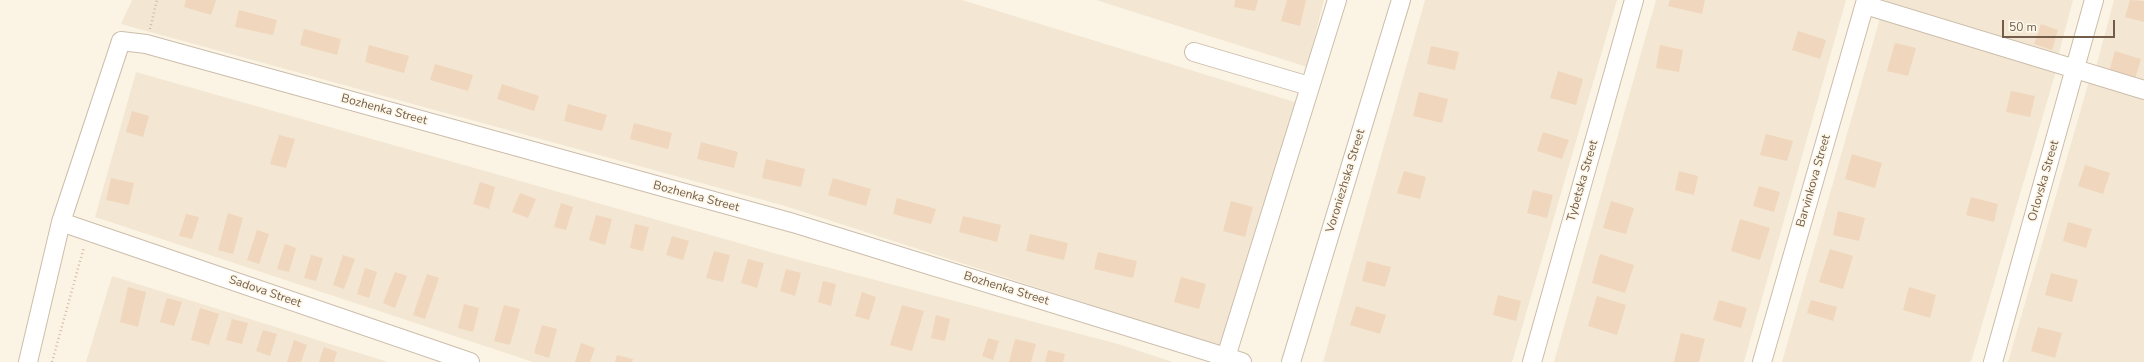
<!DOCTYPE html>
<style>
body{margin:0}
#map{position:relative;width:2144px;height:362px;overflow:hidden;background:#fbf4e4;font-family:"Nunito Sans",sans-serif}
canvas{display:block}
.scale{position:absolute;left:2002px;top:20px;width:113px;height:18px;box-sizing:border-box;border:2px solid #735d4a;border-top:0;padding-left:5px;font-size:12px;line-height:14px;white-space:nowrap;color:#735d4a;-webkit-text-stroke:3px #fef8ea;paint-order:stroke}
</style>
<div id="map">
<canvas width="2144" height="362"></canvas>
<div class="scale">50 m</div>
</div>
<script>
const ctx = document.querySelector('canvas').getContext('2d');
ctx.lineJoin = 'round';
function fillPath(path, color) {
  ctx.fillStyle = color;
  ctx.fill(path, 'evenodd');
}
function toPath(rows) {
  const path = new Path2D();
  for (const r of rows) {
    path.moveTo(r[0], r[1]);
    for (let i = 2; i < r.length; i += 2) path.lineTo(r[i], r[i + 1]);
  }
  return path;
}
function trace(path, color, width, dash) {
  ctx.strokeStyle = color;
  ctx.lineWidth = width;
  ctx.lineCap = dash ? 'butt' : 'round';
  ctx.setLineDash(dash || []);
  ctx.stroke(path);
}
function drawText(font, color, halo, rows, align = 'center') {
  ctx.font = font + ' "Nunito Sans",sans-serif';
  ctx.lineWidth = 3.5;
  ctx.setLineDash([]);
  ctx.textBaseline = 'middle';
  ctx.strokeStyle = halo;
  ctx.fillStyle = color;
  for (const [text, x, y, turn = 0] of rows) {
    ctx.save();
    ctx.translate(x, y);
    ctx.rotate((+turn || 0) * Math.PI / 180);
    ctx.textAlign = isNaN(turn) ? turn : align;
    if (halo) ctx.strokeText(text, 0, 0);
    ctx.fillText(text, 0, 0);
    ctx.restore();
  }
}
fillPath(toPath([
 [132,0,962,0,1298,103,1221,347,785,206,121,24],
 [1096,0,1324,0,1307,67],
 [1425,0,1617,0,1512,362,1323,362],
 [1656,0,1846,0,1744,362,1554,362],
 [1886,0,2073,0,2058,57,1884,7],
 [2114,0,2144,0,2144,85,2095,71],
 [1880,18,2056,71,1971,362,1782,362],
 [136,72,788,257,1118,344,1173,362,533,362,95,217],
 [2089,81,2144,97,2144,362,2008,362],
 [112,276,388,362,86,362]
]), '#f3e7d3');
fillPath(toPath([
 [186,0,216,0,211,15,184,7],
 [1235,0,1258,0,1255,11,1234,7],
 [1287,0,1306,0,1300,26,1281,21],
 [1670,0,1705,0,1702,14,1668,6],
 [2130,0,2144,1,2144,22,2125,17],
 [239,10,277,20,273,35,235,27],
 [2041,24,2058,30,2052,50,2034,44],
 [304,29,341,39,337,55,300,45],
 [1798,31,1826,40,1820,59,1792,50],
 [1895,43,1916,48,1908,76,1887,71],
 [369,45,409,56,404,73,365,62],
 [1660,45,1683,50,1679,72,1656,68],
 [1431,46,1459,52,1455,70,1427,64],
 [2115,51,2141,59,2135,79,2109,72],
 [435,64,473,75,468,91,430,80],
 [1558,71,1583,79,1576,105,1550,98],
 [502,84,539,96,534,111,497,99],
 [2011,91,2035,96,2030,117,2006,112],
 [1419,92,1448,99,1442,123,1413,116],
 [568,104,607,115,602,131,564,121],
 [132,111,149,116,143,137,126,132],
 [634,123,672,133,668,149,630,139],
 [1543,132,1569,140,1562,159,1537,151],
 [1766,134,1793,141,1787,161,1760,155],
 [279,135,295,139,286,168,270,164],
 [701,142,738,152,734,168,697,159],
 [1852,154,1882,163,1875,188,1845,179],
 [766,159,805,169,801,187,762,178],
 [2085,165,2110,173,2103,194,2078,186],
 [1404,171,1426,177,1420,199,1397,193],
 [1679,171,1698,176,1694,195,1675,190],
 [111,178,134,183,129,205,106,200],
 [833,178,871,189,866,206,828,195],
 [480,182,495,187,489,209,473,204],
 [1759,186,1780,192,1774,212,1753,206],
 [1533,190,1553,195,1547,218,1527,213],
 [520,193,536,199,528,218,512,212],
 [1971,197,1998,204,1994,222,1966,215],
 [897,198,936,209,931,224,893,214],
 [1231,201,1253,207,1245,237,1223,231],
 [1611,201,1634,208,1626,234,1603,228],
 [561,203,573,207,566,230,554,227],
 [1838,211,1865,218,1859,241,1833,235],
 [228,213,243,218,233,254,218,250],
 [186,214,199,217,192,239,179,236],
 [596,215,612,219,605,245,589,240],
 [963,216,1001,225,997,242,959,232],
 [1740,219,1770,228,1760,260,1731,251],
 [2068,222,2092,229,2086,248,2063,241],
 [635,224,649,227,643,251,630,248],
 [257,230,269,234,259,264,247,260],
 [1030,234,1068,243,1064,260,1026,251],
 [672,236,689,241,683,260,666,255],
 [285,244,296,248,289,272,277,269],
 [1830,249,1853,256,1843,289,1819,282],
 [714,251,730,255,723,282,706,278],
 [1098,252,1137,261,1133,278,1094,269],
 [1600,254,1634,265,1625,293,1592,283],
 [311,255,323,258,316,281,304,278],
 [343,255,355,259,344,289,333,285],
 [748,259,764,263,757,288,741,283],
 [1367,261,1391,267,1385,287,1362,281],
 [365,268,377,272,369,298,357,294],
 [786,269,801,273,795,296,780,291],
 [395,272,407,276,395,308,383,303],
 [2051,273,2078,280,2072,302,2045,295],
 [427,274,439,278,425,319,413,315],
 [1181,277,1206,284,1199,309,1174,302],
 [823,281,836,284,831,306,818,302],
 [128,287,146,292,138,327,120,322],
 [1909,287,1936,295,1930,318,1903,310],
 [862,292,876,297,869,320,855,316],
 [1498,295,1521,301,1516,321,1493,315],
 [1597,296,1626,305,1617,335,1588,326],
 [167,298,182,302,174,326,160,322],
 [1719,300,1747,308,1741,328,1713,320],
 [1811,300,1837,307,1833,321,1807,313],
 [464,304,479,308,473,332,458,328],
 [504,305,520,309,510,345,494,341],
 [902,305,924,311,912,351,890,345],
 [1356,306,1386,315,1380,334,1350,325],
 [200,308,219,314,209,345,191,340],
 [936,315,950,319,945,341,931,338],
 [232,319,248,323,242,344,226,340],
 [542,325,557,329,549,358,534,353],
 [2038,327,2062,333,2055,358,2031,351],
 [263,330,277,334,270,356,256,351],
 [1681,333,1705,339,1699,362,1674,362],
 [988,338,999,341,993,360,982,356],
 [1015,339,1036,344,1031,362,1009,362],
 [294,340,307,345,301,362,287,362],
 [581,343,595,348,590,362,575,362],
 [324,347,337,352,334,362,319,362],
 [1048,350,1065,354,1063,362,1045,362],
 [617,355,633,359,632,362,615,362]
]), '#f0d6bc');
const minor = toPath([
 [1865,5,2144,90],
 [1194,52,1309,86],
 [61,222,470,362],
 [1226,357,1337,0],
 [28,362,61,222,121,41,146,44,793,223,1242,362],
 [1291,362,1401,0],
 [1532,362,1634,0],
 [1762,362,1866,0],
 [1993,362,2094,0]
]);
trace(minor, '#ccbdab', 20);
trace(toPath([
 [150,29,157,0],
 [52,362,84,247]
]), '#d5b9a0', 2.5, [1, 3]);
trace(minor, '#fff', 18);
drawText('12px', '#735d4a', '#fef8ea', [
 ["Bozhenka Street",384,110,15],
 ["Voroniezhska Street",1346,181,-73],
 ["Tybetska Street",1583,181,-74],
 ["Barvinkova Street",1814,181,-74],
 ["Orlovska Street",2044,181,-74],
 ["Bozhenka Street",696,197,15],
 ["Bozhenka Street",1006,289,17],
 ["Sadova Street",265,292,19]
]);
</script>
